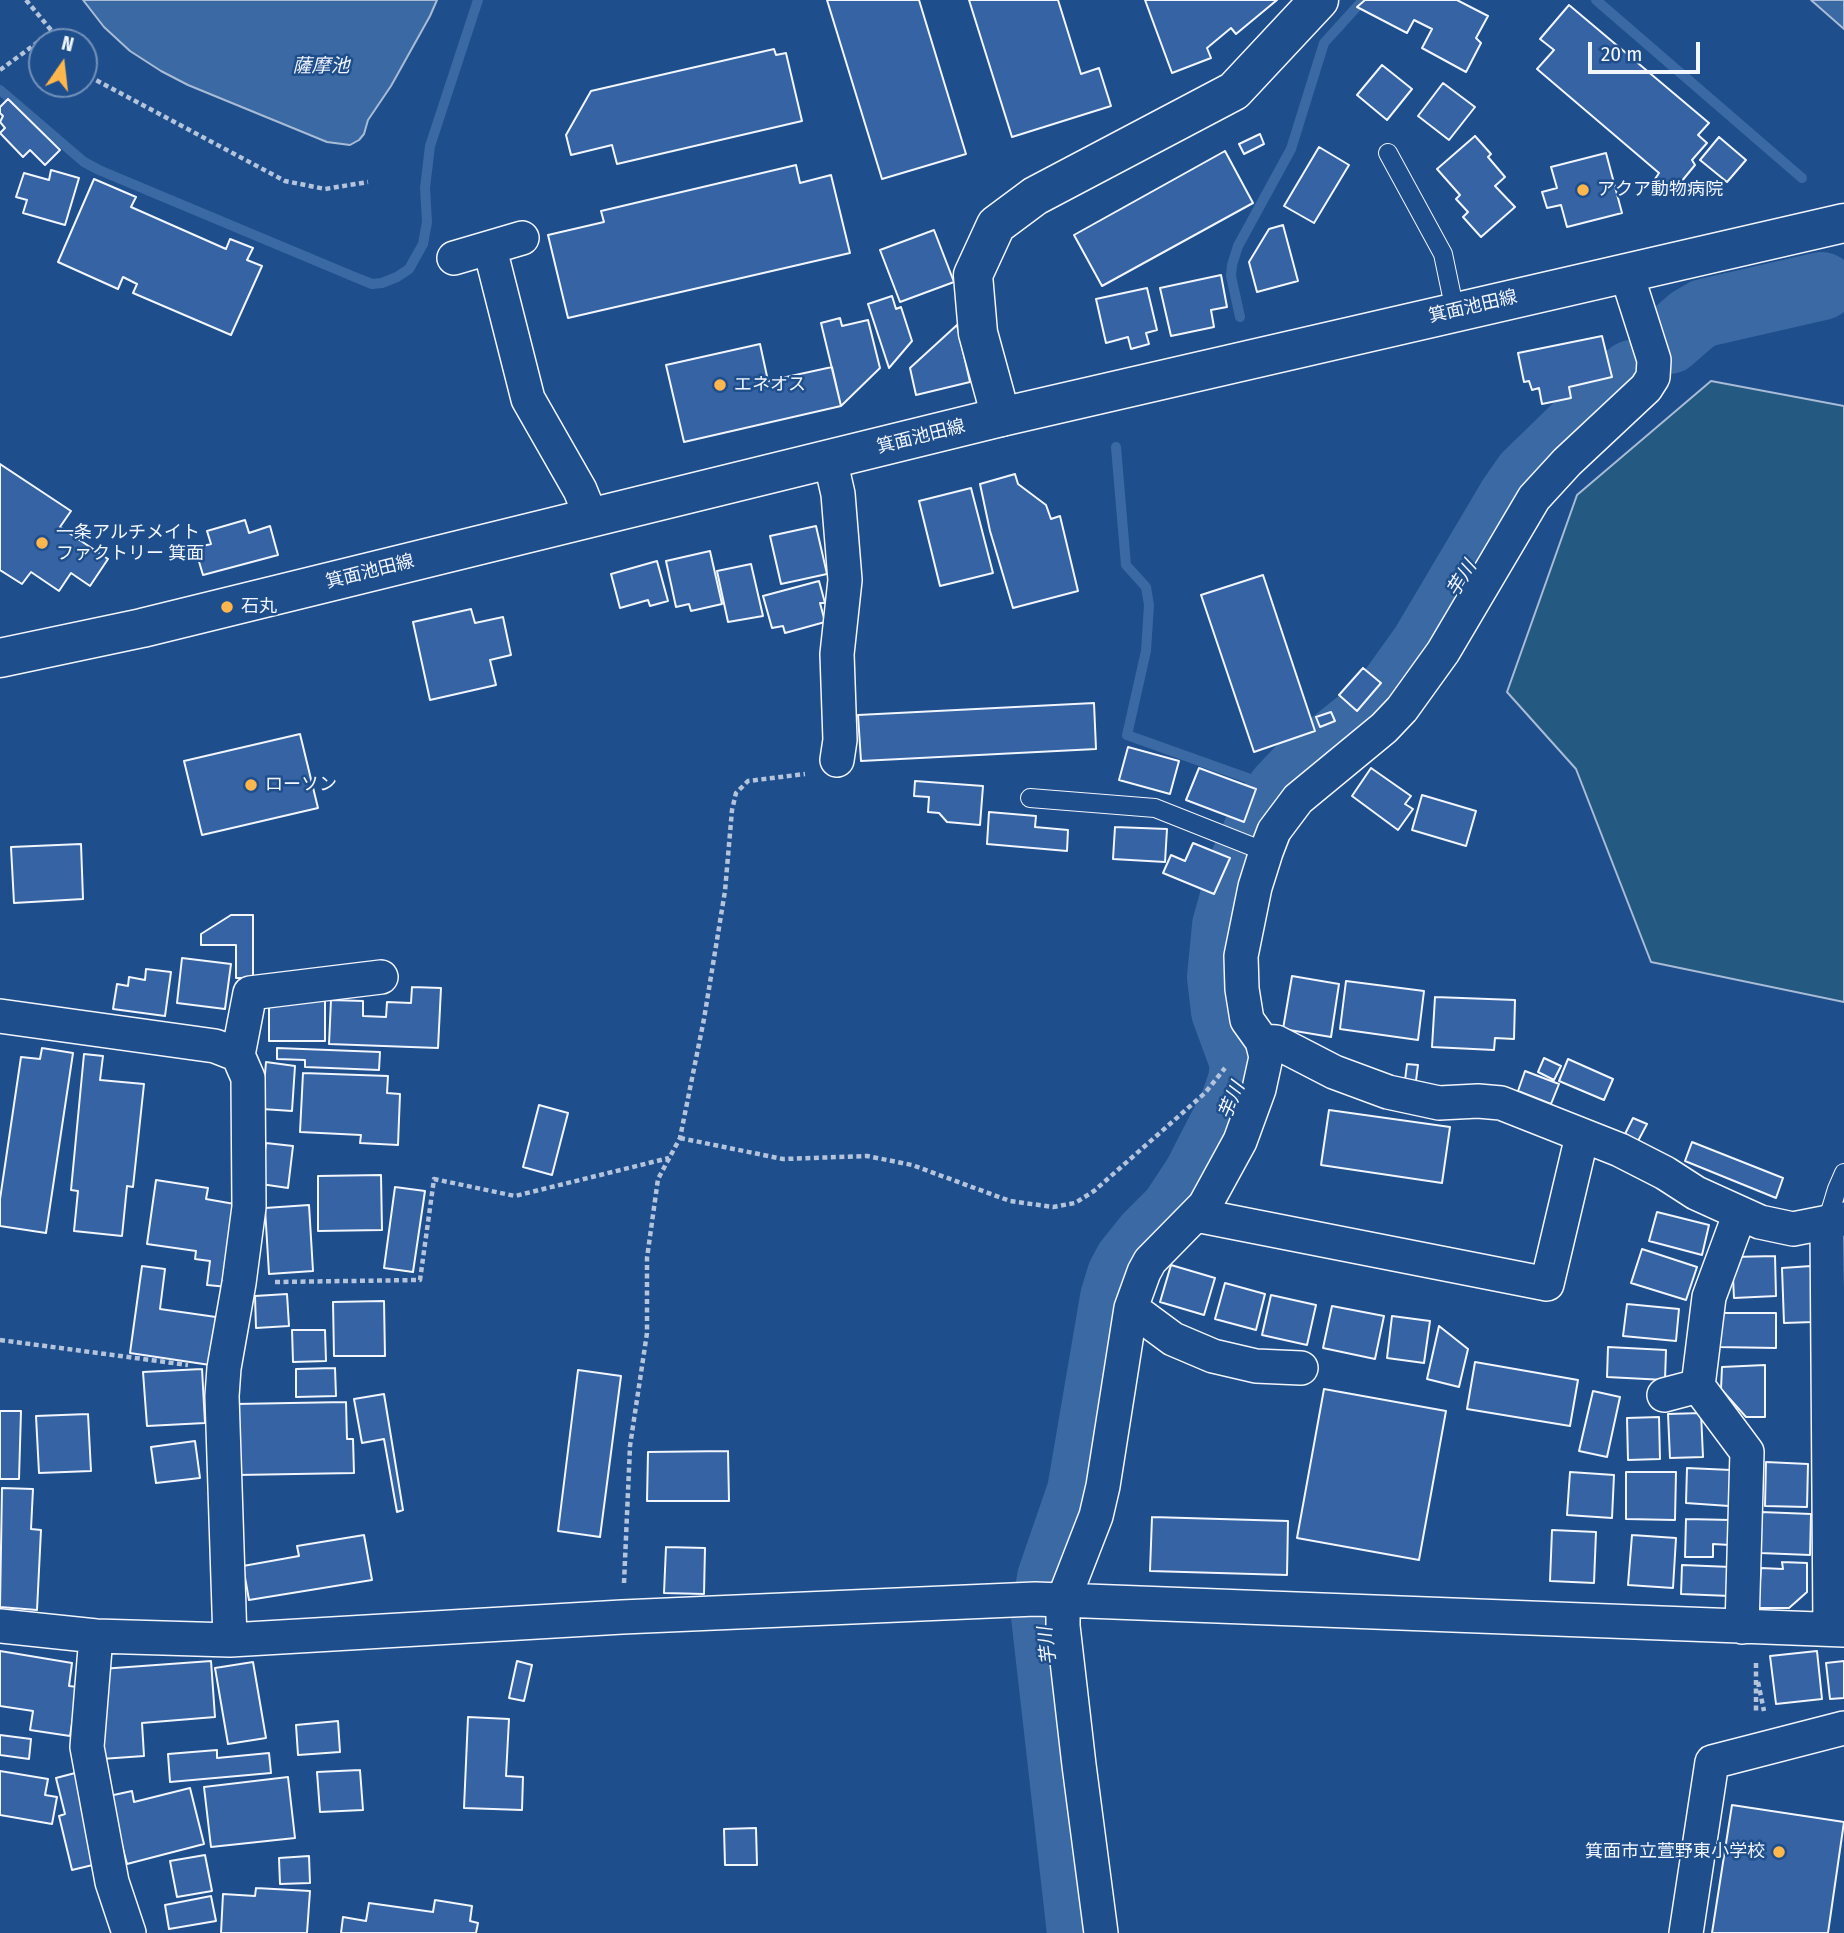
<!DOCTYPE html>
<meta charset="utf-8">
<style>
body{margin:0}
#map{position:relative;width:1844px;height:1933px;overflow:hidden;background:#1f4e8c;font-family:"Fira Sans Condensed",sans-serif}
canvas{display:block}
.north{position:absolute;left:28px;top:28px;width:70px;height:70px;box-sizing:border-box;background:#1f4e8c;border:2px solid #7391ba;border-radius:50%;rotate:14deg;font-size:19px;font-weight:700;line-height:28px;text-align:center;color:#f2f6ff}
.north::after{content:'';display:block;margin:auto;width:24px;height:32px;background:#ffb74d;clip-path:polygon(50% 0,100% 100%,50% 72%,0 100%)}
.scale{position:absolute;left:1588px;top:42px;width:112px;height:32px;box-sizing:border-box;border:4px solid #f2f6ff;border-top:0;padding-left:9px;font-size:21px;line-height:24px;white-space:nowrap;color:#f2f6ff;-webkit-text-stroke:5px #1f4e8c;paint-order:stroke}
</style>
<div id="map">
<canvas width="1844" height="1933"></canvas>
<div class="north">N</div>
<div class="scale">20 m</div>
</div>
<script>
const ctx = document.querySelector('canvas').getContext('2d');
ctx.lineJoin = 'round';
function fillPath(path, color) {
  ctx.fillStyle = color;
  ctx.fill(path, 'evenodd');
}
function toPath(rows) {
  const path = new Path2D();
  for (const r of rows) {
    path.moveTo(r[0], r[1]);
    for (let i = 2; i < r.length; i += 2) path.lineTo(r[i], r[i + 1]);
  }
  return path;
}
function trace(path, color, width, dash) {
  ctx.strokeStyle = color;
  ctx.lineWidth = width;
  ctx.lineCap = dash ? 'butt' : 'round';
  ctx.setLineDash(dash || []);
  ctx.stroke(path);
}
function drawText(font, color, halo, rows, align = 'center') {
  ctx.font = font + ' "Fira Sans Condensed","Noto Sans JP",sans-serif';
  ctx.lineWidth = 5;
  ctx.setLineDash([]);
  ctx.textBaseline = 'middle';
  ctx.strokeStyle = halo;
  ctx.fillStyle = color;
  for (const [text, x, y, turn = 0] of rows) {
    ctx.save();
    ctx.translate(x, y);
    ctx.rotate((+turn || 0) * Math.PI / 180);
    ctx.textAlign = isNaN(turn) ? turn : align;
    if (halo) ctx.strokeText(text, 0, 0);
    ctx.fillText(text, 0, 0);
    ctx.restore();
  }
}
const green = toPath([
 [1711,381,1844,406,1844,1002,1651,962,1576,769,1507,692,1577,495,1711,381]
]);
fillPath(green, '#245a82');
trace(green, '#a8bbd7', 2);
const water = toPath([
 [83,0,437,0,430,16,391,86,368,120,364,134,359,140,350,145,327,142,188,85,161,71,130,51,104,27,83,0],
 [1811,0,1844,0,1844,29,1811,0]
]);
fillPath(water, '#3b69a3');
trace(water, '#a8bbd7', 2);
trace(toPath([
 [1596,0,1802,178],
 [0,90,84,162,99,170,357,278,372,284,382,283,397,277,409,269,423,244,427,222,425,188,430,146,478,0],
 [1240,317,1231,276,1232,265,1238,246,1291,149,1324,43,1363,0],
 [1116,447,1126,565,1146,587,1149,605,1146,651,1127,735,1281,790]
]), '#3b69a3', 10);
trace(toPath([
 [1669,340,1692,320,1704,313,1822,286],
 [1081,1933,1045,1616,1051,1578,1081,1491,1114,1298,1121,1275,1128,1262,1148,1237,1174,1211,1197,1176,1234,1104,1242,1081,1244,1063,1225,1011,1221,977,1226,926,1243,864,1261,822,1281,790,1298,772,1368,716,1391,692,1424,646,1511,499,1527,476,1632,374]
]), '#3b69a3', 68);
const building = toPath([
 [827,0,919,0,966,154,882,179,827,0],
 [969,0,1058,0,1081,74,1099,68,1111,106,1012,137,969,0],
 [1145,0,1277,0,1236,34,1231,28,1207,48,1211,58,1172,73,1145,0],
 [1365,0,1457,0,1488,16,1476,38,1481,43,1466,72,1422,48,1432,29,1414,20,1407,33,1357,7,1365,0],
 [1569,5,1709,123,1698,135,1707,143,1692,160,1695,165,1672,193,1655,179,1659,173,1537,69,1554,50,1540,39,1569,5],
 [774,49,776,55,786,53,802,121,617,164,612,145,571,155,566,135,591,91,774,49],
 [1382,65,1412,89,1387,120,1357,95,1382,65],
 [1443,83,1475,107,1449,140,1418,116,1443,83],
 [8,99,60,150,45,165,30,150,23,157,0,133,5,128,0,122,3,116,0,113,0,107,8,99],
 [1260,134,1264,144,1244,154,1239,144,1260,134],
 [1475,136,1491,154,1488,157,1505,177,1495,186,1515,207,1481,237,1463,217,1468,212,1456,199,1460,195,1437,169,1475,136],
 [1719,137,1746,160,1727,182,1700,160,1719,137],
 [1319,147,1349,165,1314,223,1284,206,1319,147],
 [1225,151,1253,203,1102,286,1074,235,1225,151],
 [1606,153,1622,213,1567,227,1561,205,1547,208,1542,192,1557,188,1551,167,1606,153],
 [796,165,800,183,831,175,850,253,568,318,548,235,604,222,601,211,796,165],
 [51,170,79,178,65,225,23,213,27,200,16,197,24,173,49,180,51,170],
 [94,179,136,197,131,207,226,249,230,239,253,248,247,260,262,266,231,335,133,293,137,284,123,277,118,289,58,262,94,179],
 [1283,225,1298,281,1257,292,1249,262,1269,229,1283,225],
 [934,230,954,282,900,302,880,250,934,230],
 [1221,275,1227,307,1211,310,1214,327,1171,336,1160,288,1221,275],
 [1147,288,1157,330,1146,333,1149,344,1131,349,1128,337,1106,343,1096,299,1147,288],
 [892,296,896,309,901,307,912,341,889,368,868,304,892,296],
 [840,318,842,326,868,320,880,368,841,406,821,323,840,318],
 [957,325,970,382,916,395,910,368,957,325],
 [1602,336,1612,377,1569,387,1571,398,1542,404,1539,388,1532,390,1529,381,1524,382,1518,353,1602,336],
 [760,344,768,381,832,367,841,406,684,442,666,365,760,344],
 [0,464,71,511,60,527,108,559,90,586,71,573,59,591,31,572,22,584,0,570,0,464],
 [1015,474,1018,484,1046,505,1051,519,1060,516,1078,591,1013,608,990,531,980,484,1015,474],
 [971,488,993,573,940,586,919,501,971,488],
 [245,520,249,533,270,526,278,555,203,575,195,548,211,544,207,531,245,520],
 [816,526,827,574,781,584,770,536,816,526],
 [710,551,722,604,691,611,689,604,676,607,666,561,710,551],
 [657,561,668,601,650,606,648,600,620,608,611,574,657,561],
 [751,564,763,616,728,622,717,571,751,564],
 [1263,575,1315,731,1254,752,1201,595,1263,575],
 [819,581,825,603,820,603,825,622,785,633,783,626,772,628,763,596,819,581],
 [471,609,475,623,503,617,511,655,490,660,496,685,430,700,413,622,471,609],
 [1363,668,1381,683,1357,711,1339,695,1363,668],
 [1094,703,1096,749,861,761,858,715,1094,703],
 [1331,712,1335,721,1320,727,1316,717,1331,712],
 [300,734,318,808,202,835,184,761,300,734],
 [1128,747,1179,761,1170,794,1119,780,1128,747],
 [1199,768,1256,789,1244,822,1186,800,1199,768],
 [1371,768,1411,796,1405,804,1413,809,1398,830,1352,796,1371,768],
 [915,781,983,786,980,825,947,822,939,813,928,812,929,797,914,796,915,781],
 [1422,795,1476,811,1466,846,1412,830,1422,795],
 [989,812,1036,816,1035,827,1068,830,1067,851,987,844,989,812],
 [1115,827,1167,829,1165,862,1113,859,1115,827],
 [1193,843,1230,858,1214,894,1163,873,1171,855,1185,861,1193,843],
 [81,844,83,899,14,903,11,847,81,844],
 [231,915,253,915,253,978,236,978,236,945,201,945,201,934,231,915],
 [182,958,231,964,225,1009,177,1003,182,958],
 [146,969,171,972,165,1016,113,1009,117,984,128,986,129,977,145,980,146,969],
 [1292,976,1339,984,1331,1037,1283,1029,1292,976],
 [1346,981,1424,991,1418,1040,1340,1029,1346,981],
 [412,987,441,988,438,1048,329,1044,331,1000,363,1001,363,1016,386,1017,387,1002,411,1003,412,987],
 [1435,997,1515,1000,1514,1039,1495,1038,1494,1050,1432,1047,1435,997],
 [269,1000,325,1001,325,1041,269,1041,269,1000],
 [42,1048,73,1053,46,1233,0,1226,0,1199,21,1057,40,1059,42,1048],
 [277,1048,380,1052,379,1070,305,1067,305,1060,277,1059,277,1048],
 [84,1054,103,1056,100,1080,144,1084,133,1187,127,1186,122,1236,74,1231,78,1191,71,1190,84,1054],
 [1544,1058,1561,1066,1554,1080,1538,1072,1544,1058],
 [1568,1059,1613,1079,1604,1100,1559,1081,1568,1059],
 [266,1062,295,1066,292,1111,262,1109,266,1062],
 [1407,1064,1418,1065,1416,1081,1405,1080,1407,1064],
 [1525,1071,1559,1084,1551,1104,1518,1091,1525,1071],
 [303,1073,388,1076,387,1093,400,1094,398,1145,360,1143,361,1135,300,1132,303,1073],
 [539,1105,568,1113,552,1175,523,1167,539,1105],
 [1329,1110,1450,1127,1442,1183,1321,1165,1329,1110],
 [1633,1118,1647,1124,1638,1141,1625,1134,1633,1118],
 [1692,1142,1783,1178,1776,1198,1685,1161,1692,1142],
 [266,1143,293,1146,288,1188,261,1184,266,1143],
 [381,1175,382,1230,318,1231,318,1176,381,1175],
 [156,1180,208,1188,206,1199,240,1205,228,1287,207,1285,210,1261,195,1259,196,1251,147,1244,156,1180],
 [395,1187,425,1191,413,1272,384,1268,395,1187],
 [309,1205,313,1271,269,1274,265,1208,309,1205],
 [1657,1212,1709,1225,1702,1255,1649,1241,1657,1212],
 [1642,1249,1697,1267,1686,1300,1631,1283,1642,1249],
 [1775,1256,1776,1296,1734,1298,1732,1257,1775,1256],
 [1171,1265,1215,1278,1204,1315,1160,1302,1171,1265],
 [142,1266,165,1269,160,1309,216,1317,210,1365,130,1353,142,1266],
 [1811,1266,1813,1322,1784,1323,1782,1268,1811,1266],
 [1225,1283,1265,1294,1256,1330,1215,1319,1225,1283],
 [287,1294,289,1326,256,1328,255,1296,287,1294],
 [1271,1295,1316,1305,1307,1345,1262,1335,1271,1295],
 [384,1301,385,1356,334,1356,333,1302,384,1301],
 [1627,1304,1679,1309,1676,1341,1623,1336,1627,1304],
 [1332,1306,1384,1316,1375,1359,1323,1348,1332,1306],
 [1718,1313,1776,1313,1776,1348,1718,1347,1718,1313],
 [1392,1316,1430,1321,1424,1363,1387,1358,1392,1316],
 [1439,1326,1468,1349,1459,1387,1427,1379,1439,1326],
 [292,1330,325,1330,326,1361,293,1362,292,1330],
 [1608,1347,1666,1350,1665,1380,1607,1377,1608,1347],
 [1475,1362,1578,1380,1570,1426,1467,1409,1475,1362],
 [1765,1365,1765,1417,1746,1417,1721,1389,1722,1367,1765,1365],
 [335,1368,336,1396,296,1397,296,1369,335,1368],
 [202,1369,205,1423,147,1426,143,1372,202,1369],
 [578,1370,621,1376,600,1537,558,1531,578,1370],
 [1324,1389,1446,1411,1419,1560,1297,1538,1324,1389],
 [1593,1391,1620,1397,1607,1457,1579,1451,1593,1391],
 [384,1394,403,1510,397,1512,384,1439,362,1443,354,1399,384,1394],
 [346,1402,347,1439,353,1439,354,1473,237,1475,235,1404,346,1402],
 [0,1411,21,1411,19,1479,0,1479,0,1411],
 [1701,1413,1703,1457,1670,1458,1668,1414,1701,1413],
 [88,1414,91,1471,39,1473,36,1416,88,1414],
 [1659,1417,1660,1459,1628,1460,1627,1418,1659,1417],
 [195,1441,200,1478,156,1483,151,1447,195,1441],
 [728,1451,729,1501,647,1501,648,1452,728,1451],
 [1766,1462,1808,1464,1807,1507,1765,1506,1766,1462],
 [1687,1468,1731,1470,1729,1506,1686,1503,1687,1468],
 [1570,1472,1614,1475,1612,1518,1567,1515,1570,1472],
 [1626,1472,1676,1472,1675,1520,1626,1519,1626,1472],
 [2,1488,33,1489,31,1529,41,1530,37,1610,0,1607,2,1488],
 [1761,1512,1811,1514,1810,1555,1760,1553,1761,1512],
 [1152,1517,1288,1521,1287,1575,1150,1571,1152,1517],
 [1686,1519,1731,1520,1730,1545,1713,1544,1713,1557,1685,1557,1686,1519],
 [1552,1530,1596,1532,1594,1583,1550,1581,1552,1530],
 [364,1535,372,1580,249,1600,243,1566,299,1556,297,1546,364,1535],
 [1632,1535,1676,1538,1673,1588,1628,1585,1632,1535],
 [666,1547,705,1548,704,1594,664,1593,666,1547],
 [1782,1562,1807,1563,1807,1592,1789,1608,1758,1608,1761,1568,1783,1569,1782,1562],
 [1682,1565,1731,1567,1730,1596,1681,1594,1682,1565],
 [0,1651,72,1663,69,1686,78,1687,70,1736,30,1730,33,1711,0,1706,0,1651],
 [1817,1651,1822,1699,1776,1704,1770,1656,1817,1651],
 [211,1661,215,1717,142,1723,144,1756,101,1759,101,1669,211,1661],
 [517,1661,532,1665,524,1701,509,1698,517,1661],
 [1844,1661,1844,1698,1830,1699,1826,1663,1844,1661],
 [253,1662,266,1738,228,1744,215,1668,253,1662],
 [468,1717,509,1719,506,1776,523,1777,522,1810,464,1808,468,1717],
 [338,1721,340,1752,298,1755,296,1725,338,1721],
 [0,1735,31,1739,29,1759,0,1755,0,1735],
 [217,1750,217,1758,269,1753,271,1773,170,1782,168,1754,217,1750],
 [360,1770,363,1810,320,1812,317,1772,360,1770],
 [0,1771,48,1779,45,1795,57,1797,52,1824,0,1815,0,1771],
 [79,1772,101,1863,72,1870,59,1816,65,1814,56,1778,79,1772],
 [288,1777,295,1838,211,1847,204,1787,288,1777],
 [190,1788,204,1844,127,1864,109,1796,132,1791,134,1802,190,1788],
 [1732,1805,1844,1822,1828,1933,1712,1933,1732,1805],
 [756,1828,757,1865,725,1865,724,1829,756,1828],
 [205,1855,212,1891,177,1897,170,1861,205,1855],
 [309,1856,310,1883,280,1884,279,1858,309,1856],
 [256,1888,310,1891,307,1933,221,1933,223,1894,255,1896,256,1888],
 [211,1896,216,1921,169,1929,165,1905,211,1896],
 [435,1900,472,1906,470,1921,478,1923,476,1933,341,1933,343,1917,366,1921,369,1903,433,1912,435,1900]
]);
fillPath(building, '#3563a3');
trace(building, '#f2f6ff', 2);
const lane = toPath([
 [1388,153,1443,254,1455,311],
 [1030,798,1155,808,1266,852],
 [1827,1222,1837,1189,1844,1173]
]);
const street = toPath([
 [490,249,528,399,580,490,591,517],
 [454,258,522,238],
 [830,459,838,494,845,580,837,654,840,740,837,760],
 [0,1016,215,1046,238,1055],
 [1262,1041,1276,1042,1334,1072,1388,1092,1439,1103,1478,1101,1501,1103,1620,1150,1665,1173,1696,1193,1760,1222,1793,1229,1844,1219],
 [1740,1213,1709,1297,1698,1386,1747,1452,1742,1627],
 [1196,1215,1547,1284,1582,1136],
 [1827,1222,1830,1629],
 [1131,1308,1173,1339,1213,1356,1256,1366,1301,1368],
 [1664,1395,1698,1386],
 [0,1626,96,1636,230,1640,622,1617,1035,1599,1844,1630],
 [96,1636,87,1747,112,1882,129,1933],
 [230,1640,222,1396,224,1368,239,1283,249,1207,248,1078,238,1055,250,993,381,977],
 [1101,1933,1079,1765,1063,1626,1063,1601,1096,1516,1103,1486,1131,1308,1144,1272,1150,1261,1205,1205,1240,1141,1259,1089,1266,1057,1262,1041,1247,1020,1242,989,1241,956,1255,887,1266,852,1274,831,1298,799,1384,728,1402,709,1443,652,1534,498,1567,462,1646,388,1653,377,1654,360,1626,272],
 [1686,1933,1712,1762,1844,1728]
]);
const secondary = toPath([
 [1001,417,978,333,973,275,996,225,1035,196,1234,91,1319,0]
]);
const primary = toPath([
 [0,658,142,628,1001,417,1844,223]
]);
trace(lane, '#f2f6ff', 20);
trace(street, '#f2f6ff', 36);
trace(secondary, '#f2f6ff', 41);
trace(primary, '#f2f6ff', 41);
trace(toPath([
 [26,0,61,42],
 [84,69,92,78,285,181,325,189,368,182],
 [0,70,52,32],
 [680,1138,783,1159,867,1156,912,1165,1010,1201,1053,1207,1075,1203,1094,1191,1205,1093,1225,1068],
 [275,1282,420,1280,434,1179,515,1196,669,1158],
 [0,1340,188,1365],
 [624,1583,630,1446,647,1333,647,1258,658,1179,680,1138,704,1019,725,891,732,810,736,793,748,781,805,774],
 [1756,1663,1756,1714],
 [1758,1682,1764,1711]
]), '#b3c4dc', 4.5, [5, 3.5]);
trace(lane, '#1f4e8c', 18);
trace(street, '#1f4e8c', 33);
trace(secondary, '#1f4e8c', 38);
trace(primary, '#1f4e8c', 38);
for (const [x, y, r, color] of [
 [1583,190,7,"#ffb74d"],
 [720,385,7,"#ffb74d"],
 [42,543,7,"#ffb74d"],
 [227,607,7,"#ffb74d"],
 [251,785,7,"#ffb74d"],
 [1779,1852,7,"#ffb74d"]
]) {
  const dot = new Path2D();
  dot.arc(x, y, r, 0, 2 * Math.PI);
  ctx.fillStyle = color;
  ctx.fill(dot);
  trace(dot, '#1f4e8c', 2.5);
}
drawText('18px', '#f2f6ff', '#1f4e8c', [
 ["アクア動物病院",1597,190],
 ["エネオス",734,385],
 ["一条アルチメイト",56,533],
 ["ファクトリー 箕面",56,554],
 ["石丸",241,607],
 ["ローソン",265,785],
 ["箕面市立萱野東小学校",1765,1852,"right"]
], 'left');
drawText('18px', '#f2f6ff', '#1f4e8c', [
 ["箕面池田線",1473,307,-13],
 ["箕面池田線",921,437,-14],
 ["箕面池田線",370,572,-14]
]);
drawText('italic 19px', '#f2f6ff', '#1f4e8c', [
 ["薩摩池",321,67],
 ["芋川",1462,579,-58],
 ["芋川",1232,1101,-67],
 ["芋川",1048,1646,-97]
]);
</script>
